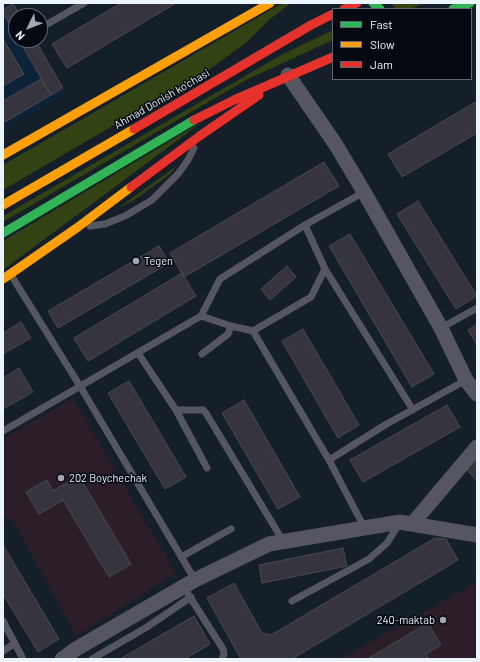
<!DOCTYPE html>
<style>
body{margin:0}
#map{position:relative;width:480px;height:662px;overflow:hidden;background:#141f2a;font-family:Barlow,sans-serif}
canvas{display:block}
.frame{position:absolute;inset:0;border:4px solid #ecf4fc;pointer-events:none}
.legend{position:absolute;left:332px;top:8px;width:140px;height:72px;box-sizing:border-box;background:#030811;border:1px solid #60666f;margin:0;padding:5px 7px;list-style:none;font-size:12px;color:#ecf4fc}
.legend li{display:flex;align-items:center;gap:8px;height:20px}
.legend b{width:20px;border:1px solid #60666f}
.north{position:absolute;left:8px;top:8px;width:40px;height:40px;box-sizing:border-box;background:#030811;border:1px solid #60666f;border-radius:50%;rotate:227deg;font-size:11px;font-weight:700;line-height:16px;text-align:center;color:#ecf4fc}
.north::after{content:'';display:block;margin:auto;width:14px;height:18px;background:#a0a9b2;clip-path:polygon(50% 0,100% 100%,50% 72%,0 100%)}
</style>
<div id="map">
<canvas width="480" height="662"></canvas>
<div class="frame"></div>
<ul class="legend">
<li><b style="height:5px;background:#30b455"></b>Fast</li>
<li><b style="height:5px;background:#ff9f0a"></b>Slow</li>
<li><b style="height:5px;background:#e5322d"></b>Jam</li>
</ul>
<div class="north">N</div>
</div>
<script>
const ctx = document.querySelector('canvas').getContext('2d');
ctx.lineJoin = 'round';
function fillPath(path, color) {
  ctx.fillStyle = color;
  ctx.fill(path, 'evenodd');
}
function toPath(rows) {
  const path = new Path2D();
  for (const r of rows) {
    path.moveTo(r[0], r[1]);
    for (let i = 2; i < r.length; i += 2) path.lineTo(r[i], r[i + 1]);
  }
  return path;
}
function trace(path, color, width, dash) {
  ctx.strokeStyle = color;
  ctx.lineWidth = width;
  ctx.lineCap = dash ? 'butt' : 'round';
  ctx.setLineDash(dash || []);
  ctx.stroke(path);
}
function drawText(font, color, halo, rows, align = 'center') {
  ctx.font = font + ' Barlow,sans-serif';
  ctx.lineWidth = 3;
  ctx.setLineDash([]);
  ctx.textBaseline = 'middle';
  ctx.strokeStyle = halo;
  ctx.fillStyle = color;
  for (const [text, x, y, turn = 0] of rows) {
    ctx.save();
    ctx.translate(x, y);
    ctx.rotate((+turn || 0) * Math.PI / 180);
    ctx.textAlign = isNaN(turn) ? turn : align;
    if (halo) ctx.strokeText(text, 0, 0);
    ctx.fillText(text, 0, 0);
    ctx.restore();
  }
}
fillPath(toPath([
 [3,3,10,3,18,16,16,16,16,40,32,40,64,95,3,128]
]), '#0d233a');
fillPath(toPath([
 [73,398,176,573,76,636,12,519,3,517,3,439],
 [477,582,477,659,340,659]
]), '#2b1e28');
fillPath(toPath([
 [287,3,291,3,269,20,248,41,210,69,3,190,3,165,279,5],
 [394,3,424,3,411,9,396,9,391,4],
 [333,30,333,40,246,80,3,222,3,216,283,54],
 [205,120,3,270,3,241],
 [178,165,170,174,139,197,123,206,118,208]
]), '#324212');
const building = toPath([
 [121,3,176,3,67,68,52,44,121,3],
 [13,4,21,16,16,16,16,35,3,13,3,10,13,4],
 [3,39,24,74,3,86,3,39],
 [19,40,35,40,63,88,51,95,19,40],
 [41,79,51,95,3,123,3,101,41,79],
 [477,101,477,133,402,177,388,154,477,101],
 [324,162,339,186,184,277,170,253,324,162],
 [418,201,477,296,456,309,397,214,418,201],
 [350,234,434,374,412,387,329,246,350,234],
 [159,246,169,263,58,328,48,311,159,246],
 [287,266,296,277,270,300,261,289,287,266],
 [182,273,196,296,88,361,74,338,182,273],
 [21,322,31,338,3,354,3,333,21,322],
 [477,324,477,345,468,330,477,324],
 [303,329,359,425,338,438,282,341,303,329],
 [19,368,33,392,3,409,3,378,19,368],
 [129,381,186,477,165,489,108,393,129,381],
 [244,400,300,497,278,509,222,413,244,400],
 [447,405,460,427,363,482,350,460,447,405],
 [477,457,477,481,465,468,477,457],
 [79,476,131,564,109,577,63,500,39,514,26,492,47,480,53,491,79,476],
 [435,538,446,539,458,560,292,659,241,659,207,598,234,583,262,633,271,635,435,538],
 [3,545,59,639,38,652,3,594,3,545],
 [343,548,347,566,262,583,259,565,343,548],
 [194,616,210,644,185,659,120,659,194,616],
 [428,623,441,645,426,654,429,659,367,659,428,623]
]);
fillPath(building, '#36353e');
trace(building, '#4a4952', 1);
trace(toPath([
 [44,26,84,3],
 [305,225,325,269,413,410],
 [90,226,105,224,125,216,152,200,178,174,188,160,194,148],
 [11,275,80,386,195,580],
 [201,316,231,326,253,331,311,297,325,269],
 [441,328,477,308],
 [253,331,329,460,385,425,466,380],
 [138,353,176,410,203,410,206,413,283,541],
 [202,354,228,334,231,326],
 [176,410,207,468],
 [3,431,201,316,220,279,305,225,364,192],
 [329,460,364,527],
 [181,557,231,529],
 [188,594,223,649,224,654,222,659],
 [292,601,369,559,387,543,399,524],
 [3,621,23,659],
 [3,651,15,643],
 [92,659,147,627,191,597]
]), '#555661', 7);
trace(toPath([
 [288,75,336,145,364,192,441,328,466,380,477,394],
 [413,523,477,447],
 [62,659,76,649,195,580,269,544,400,522,477,535]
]), '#555661', 15);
trace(toPath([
 [373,3,380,9],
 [453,9,470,3],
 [3,233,194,120]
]), '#30b455', 9);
trace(toPath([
 [3,155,270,3],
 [3,205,134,129],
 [3,279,78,227,131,187]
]), '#ff9f0a', 9);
trace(toPath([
 [344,9,357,3],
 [194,120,234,100,333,57],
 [134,129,311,25,333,14],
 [131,187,201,135,259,95]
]), '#e5322d', 9);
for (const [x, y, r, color] of [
 [136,261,4,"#a0a9b2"],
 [61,478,4,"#a0a9b2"],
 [443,620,4,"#a0a9b2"]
]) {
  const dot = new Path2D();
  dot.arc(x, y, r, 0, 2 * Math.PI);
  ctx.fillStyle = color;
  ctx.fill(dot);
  trace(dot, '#030811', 1.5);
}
drawText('11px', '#ecf4fc', '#030811', [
 ["Ahmad Donish ko'chasi",162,99,-30]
]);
drawText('11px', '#ecf4fc', '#030811', [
 ["Tegen",144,261],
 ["202 Boychechak",69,478],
 ["240-maktab",435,620,"right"]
], 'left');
</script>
